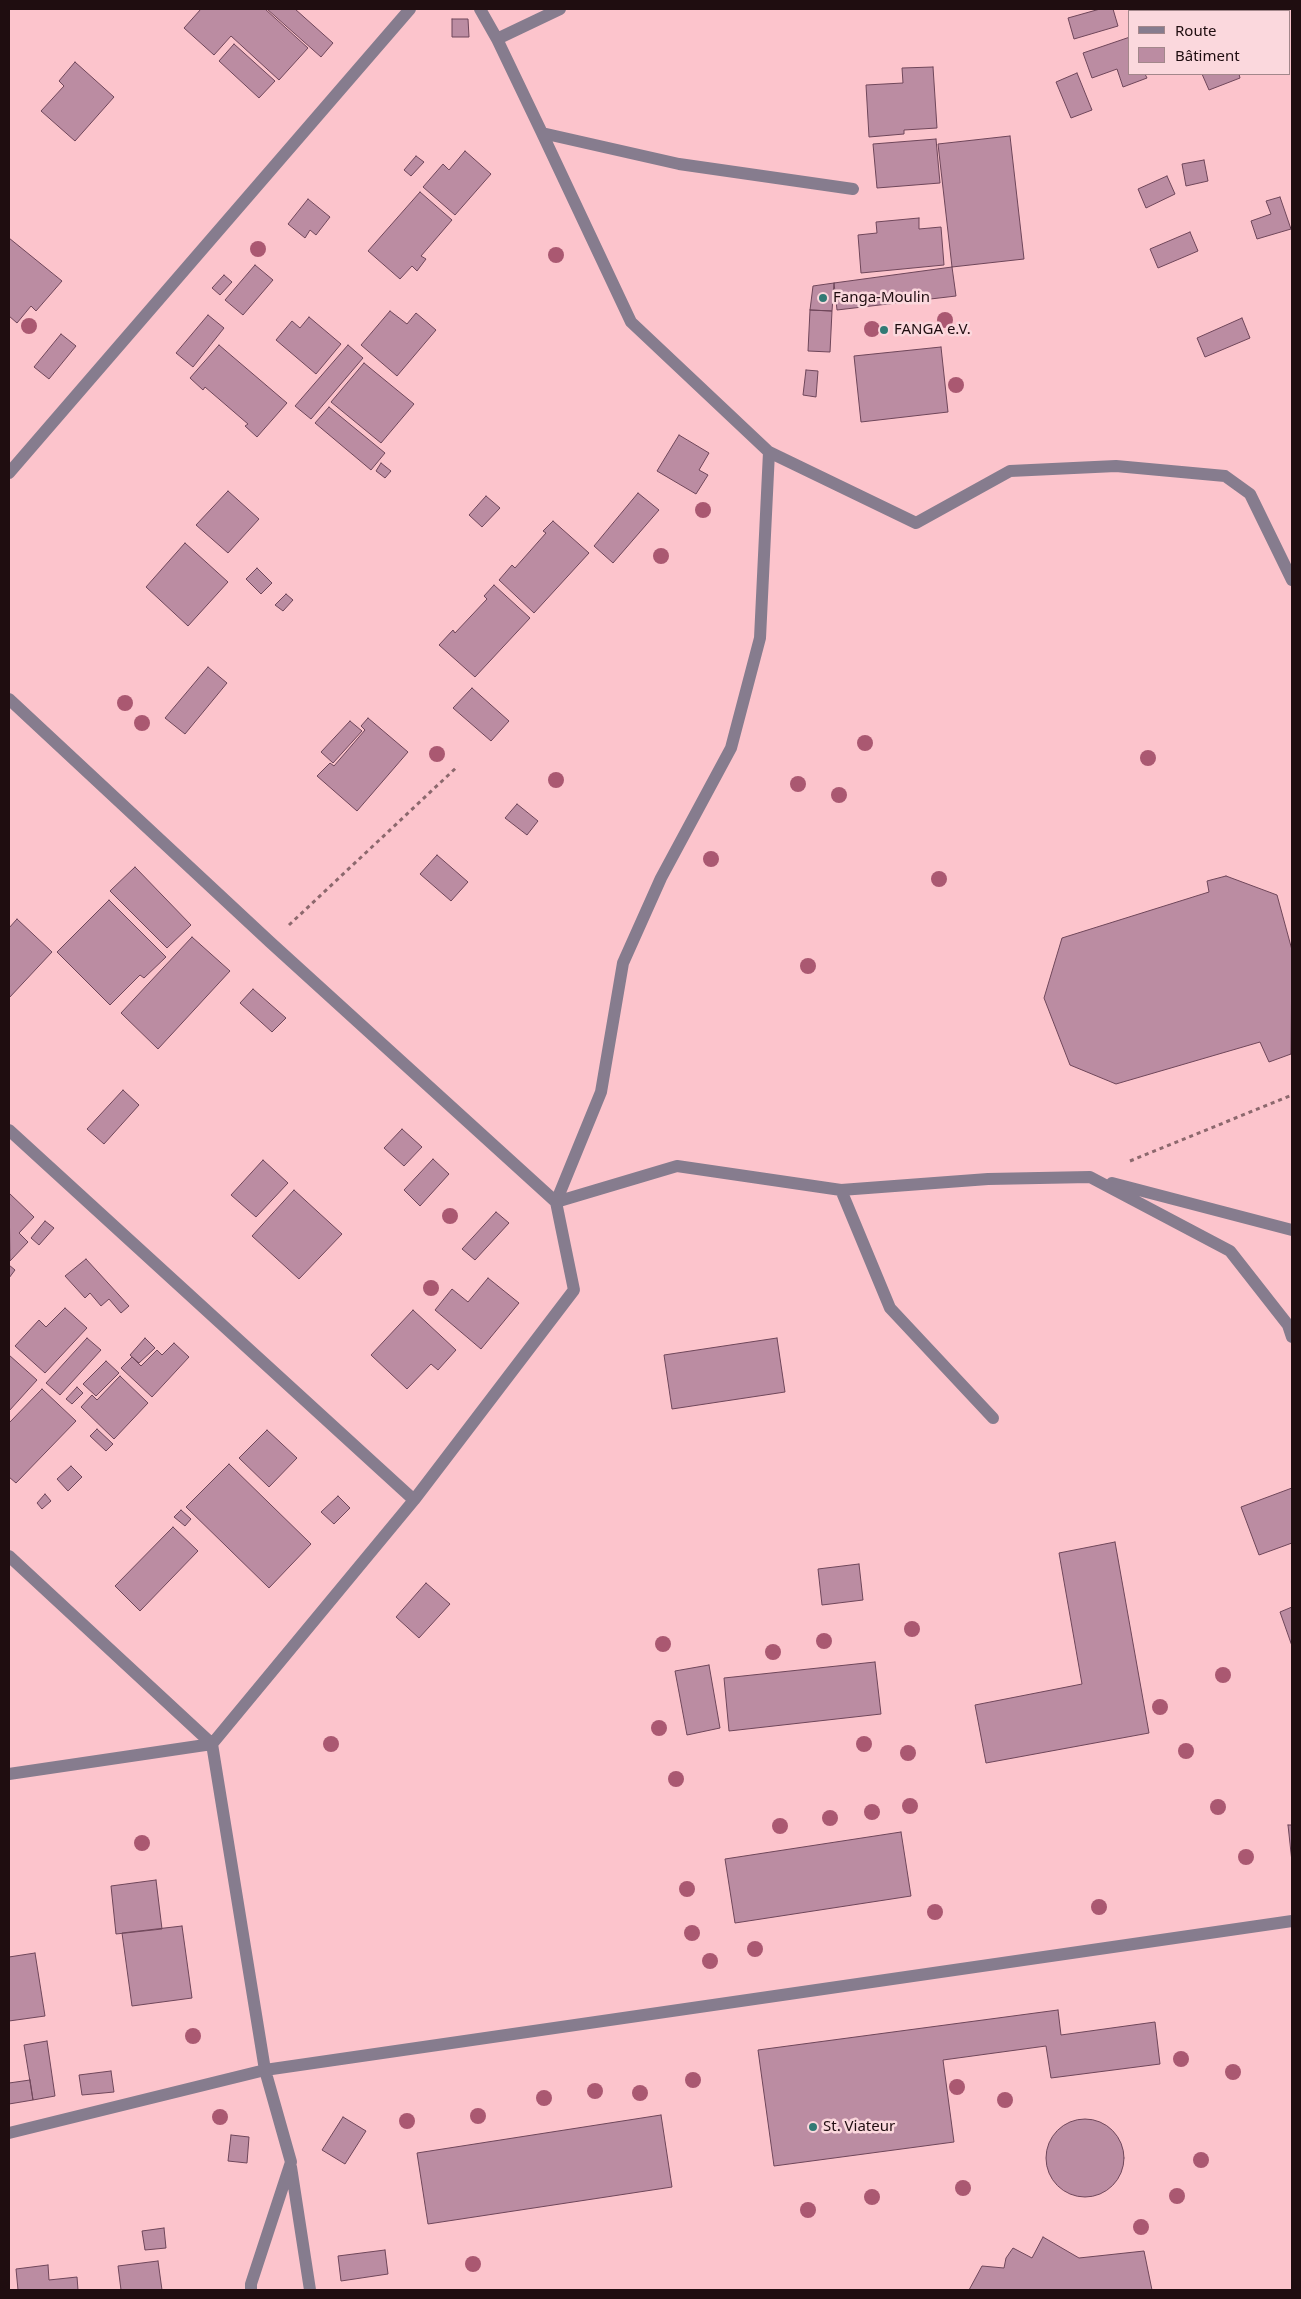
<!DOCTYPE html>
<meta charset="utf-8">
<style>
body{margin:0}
#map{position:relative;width:1301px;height:2299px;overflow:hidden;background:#fcc4cc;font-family:"Noto Sans",sans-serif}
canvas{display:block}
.frame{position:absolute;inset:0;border:10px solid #1f0d10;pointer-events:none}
.legend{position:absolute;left:1128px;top:10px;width:162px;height:65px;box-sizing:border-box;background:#fbd8dd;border:1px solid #a3878b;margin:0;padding:6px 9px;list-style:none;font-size:15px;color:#1f0d10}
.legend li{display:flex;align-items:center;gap:10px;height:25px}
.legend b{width:25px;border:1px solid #a3878b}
</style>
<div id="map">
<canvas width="1301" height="2299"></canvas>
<div class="frame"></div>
<ul class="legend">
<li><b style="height:6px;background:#867c8e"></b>Route</li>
<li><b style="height:14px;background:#bb8ca2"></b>Bâtiment</li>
</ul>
</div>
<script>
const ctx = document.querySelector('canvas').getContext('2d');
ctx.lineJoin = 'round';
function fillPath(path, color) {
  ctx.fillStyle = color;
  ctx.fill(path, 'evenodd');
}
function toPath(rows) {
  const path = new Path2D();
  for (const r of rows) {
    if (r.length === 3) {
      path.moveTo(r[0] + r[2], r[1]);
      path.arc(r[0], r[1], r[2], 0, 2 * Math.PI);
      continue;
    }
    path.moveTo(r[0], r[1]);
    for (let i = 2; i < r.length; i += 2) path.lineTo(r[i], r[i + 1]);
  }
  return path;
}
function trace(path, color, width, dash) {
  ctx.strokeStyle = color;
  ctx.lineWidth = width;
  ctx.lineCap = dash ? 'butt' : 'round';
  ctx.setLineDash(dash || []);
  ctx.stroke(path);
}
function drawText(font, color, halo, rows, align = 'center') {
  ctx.font = font + ' "Noto Sans",sans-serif';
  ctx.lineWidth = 5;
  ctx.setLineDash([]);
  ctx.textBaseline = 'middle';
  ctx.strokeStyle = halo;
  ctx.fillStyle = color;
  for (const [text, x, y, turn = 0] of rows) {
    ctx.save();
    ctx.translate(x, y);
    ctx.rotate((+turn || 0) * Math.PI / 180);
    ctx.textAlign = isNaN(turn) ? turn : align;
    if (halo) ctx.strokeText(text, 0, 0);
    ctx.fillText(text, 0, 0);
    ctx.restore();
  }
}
const building = toPath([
 [201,9,265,9,308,48,279,80,231,36,214,55,184,28,201,9],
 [267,9,295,9,333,43,321,57,267,9],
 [1100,9,1113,9,1118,26,1074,39,1068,18,1100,9],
 [452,19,468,19,469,37,452,37,452,19],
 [1130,37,1130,74,1145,74,1147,78,1123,87,1117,69,1092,78,1083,53,1130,37],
 [234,44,275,81,259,98,219,61,234,44],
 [75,62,114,97,75,141,41,111,64,86,59,81,75,62],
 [933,67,937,128,904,130,904,134,869,137,866,85,903,83,902,68,933,67],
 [1077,73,1092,110,1071,118,1056,82,1077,73],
 [1202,74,1239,74,1240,78,1209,90,1202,74],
 [1010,136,1024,259,952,267,938,144,1010,136],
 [936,139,940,183,877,188,873,144,936,139],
 [465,151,491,174,455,215,423,187,443,164,449,170,465,151],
 [416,156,424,162,411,176,404,170,416,156],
 [1204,160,1208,181,1186,186,1182,164,1204,160],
 [1167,176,1175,194,1146,208,1138,189,1167,176],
 [420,192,452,220,421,256,426,259,417,271,412,266,400,279,368,251,420,192],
 [1280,197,1291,229,1257,239,1251,221,1271,214,1266,201,1280,197],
 [308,199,330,217,316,235,310,230,305,238,288,224,308,199],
 [919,218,919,229,941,227,944,265,861,273,858,235,877,233,876,222,919,218],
 [1190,232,1198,251,1158,268,1150,249,1190,232],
 [9,238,62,281,36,311,31,306,17,323,9,316,9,238],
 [255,265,273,280,243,315,225,300,255,265],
 [952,267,956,296,837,310,834,283,952,267],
 [224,275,232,282,220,295,212,288,224,275],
 [834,283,832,311,810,310,813,286,834,283],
 [810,310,832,311,830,352,808,351,810,310],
 [390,311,407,324,416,313,436,330,397,376,361,345,390,311],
 [208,315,224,328,193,367,176,353,208,315],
 [309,317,341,344,316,374,276,340,292,321,300,328,309,317],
 [1242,318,1250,338,1205,357,1197,338,1242,318],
 [61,334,76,346,49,379,34,367,61,334],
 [219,345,287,403,257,437,245,426,248,424,205,387,203,390,190,378,219,345],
 [348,345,363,358,311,419,295,406,348,345],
 [941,347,948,412,861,422,854,356,941,347],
 [364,363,414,404,381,443,331,402,364,363],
 [806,370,818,371,816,397,803,395,806,370],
 [329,407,385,453,371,470,315,423,329,407],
 [679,435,709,453,699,470,708,475,696,494,657,471,679,435],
 [381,463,391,471,385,478,376,471,381,463],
 [228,491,259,519,228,553,196,525,228,491],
 [638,493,659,510,613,563,594,546,638,493],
 [486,496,500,508,482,527,469,515,486,496],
 [553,521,589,553,534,613,499,580,512,565,515,568,546,533,543,531,553,521],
 [185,543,228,582,188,626,146,587,185,543],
 [257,568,272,583,261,594,246,579,257,568],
 [494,585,530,618,475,677,439,645,453,630,455,633,487,599,484,596,494,585],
 [286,594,293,600,283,611,275,605,286,594],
 [208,667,227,683,185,734,165,718,208,667],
 [472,688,509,721,491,741,453,708,472,688],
 [368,718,408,752,357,811,317,776,330,763,334,766,365,730,361,726,368,718],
 [350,721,362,731,333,763,321,752,350,721],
 [517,804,538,821,527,835,505,818,517,804],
 [437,855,468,882,451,901,420,874,437,855],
 [135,867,191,925,167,948,110,891,135,867],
 [1226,876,1277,895,1292,950,1291,1054,1269,1062,1260,1042,1116,1084,1070,1065,1044,998,1062,938,1209,892,1207,881,1226,876],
 [109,900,166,957,144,978,140,975,110,1005,57,952,109,900],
 [17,919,52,952,9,998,9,928,17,919],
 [192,937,230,971,158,1049,121,1013,192,937],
 [253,989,286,1018,272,1032,240,1003,253,989],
 [123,1090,139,1105,104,1144,87,1129,123,1090],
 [402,1129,422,1147,404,1166,384,1148,402,1129],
 [433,1159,449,1174,420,1206,404,1190,433,1159],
 [263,1160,288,1183,256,1217,231,1195,263,1160],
 [294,1190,342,1234,299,1279,252,1236,294,1190],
 [9,1193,34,1217,19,1233,28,1242,10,1261,9,1193],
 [496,1212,509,1223,475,1260,462,1249,496,1212],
 [45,1221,54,1228,39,1245,31,1238,45,1221],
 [86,1259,129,1306,121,1313,109,1299,101,1306,90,1293,85,1298,65,1276,86,1259],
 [9,1265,15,1270,9,1278,9,1265],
 [488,1278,519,1303,481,1349,435,1310,452,1289,468,1302,488,1278],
 [65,1308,87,1328,45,1373,15,1346,39,1320,46,1327,65,1308],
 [413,1310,456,1350,438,1370,431,1364,407,1389,371,1355,413,1310],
 [87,1338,101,1350,60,1395,46,1383,87,1338],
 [145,1338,155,1348,139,1363,130,1355,145,1338],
 [777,1338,785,1392,672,1409,664,1355,777,1338],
 [174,1343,189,1357,152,1397,121,1368,132,1357,141,1366,157,1350,162,1355,174,1343],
 [9,1355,37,1380,9,1411,9,1355],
 [106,1361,119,1373,96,1396,83,1384,106,1361],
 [120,1376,148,1403,114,1439,81,1407,92,1395,97,1400,120,1376],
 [77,1387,83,1393,72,1404,66,1399,77,1387],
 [42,1389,76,1421,16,1483,9,1477,9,1423,42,1389],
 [97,1429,113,1444,106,1451,90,1436,97,1429],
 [267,1430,297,1458,269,1487,239,1458,267,1430],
 [229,1464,311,1544,269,1588,186,1507,229,1464],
 [71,1466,82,1477,68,1491,57,1479,71,1466],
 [1292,1488,1292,1543,1259,1555,1241,1507,1292,1488],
 [45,1494,51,1501,42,1509,37,1503,45,1494],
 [338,1496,350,1508,334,1524,321,1512,338,1496],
 [181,1510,191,1519,185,1526,174,1517,181,1510],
 [173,1527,198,1551,140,1611,115,1586,173,1527],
 [1115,1542,1149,1733,986,1763,975,1705,1082,1684,1059,1553,1115,1542],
 [859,1564,863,1600,822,1605,818,1569,859,1564],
 [426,1583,450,1604,419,1638,396,1617,426,1583],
 [1292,1607,1292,1646,1280,1612,1292,1607],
 [875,1662,881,1714,729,1731,724,1678,875,1662],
 [709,1665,720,1728,687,1735,675,1671,709,1665],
 [1288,1825,1292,1825,1292,1862,1288,1825],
 [901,1832,911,1896,735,1923,725,1859,901,1832],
 [156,1880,162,1929,116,1934,111,1886,156,1880],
 [182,1926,192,1998,132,2006,122,1933,182,1926],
 [35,1953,45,2016,9,2021,9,1957,35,1953],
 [1058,2010,1061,2035,1155,2022,1160,2064,1051,2078,1046,2046,943,2060,954,2142,774,2166,758,2050,1058,2010],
 [47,2041,55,2096,33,2100,24,2045,47,2041],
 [111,2071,114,2092,82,2095,79,2075,111,2071],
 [30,2080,33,2100,9,2104,9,2083,30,2080],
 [661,2115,672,2187,428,2224,417,2153,661,2115],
 [343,2117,366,2131,345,2164,322,2150,343,2117],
 [1085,2158,39],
 [231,2135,249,2137,247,2163,228,2161,231,2135],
 [164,2228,166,2248,145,2250,142,2231,164,2228],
 [1043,2237,1079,2258,1144,2251,1152,2290,969,2290,982,2266,1004,2268,1006,2258,1013,2248,1032,2258,1043,2237],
 [385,2250,388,2274,341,2281,338,2256,385,2250],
 [158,2261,162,2290,121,2290,118,2266,158,2261],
 [48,2265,49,2280,77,2277,78,2290,18,2290,16,2269,48,2265]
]);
fillPath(building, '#bb8ca2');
trace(building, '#6f465a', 1);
trace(toPath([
 [289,925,458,766],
 [1130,1161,1292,1095]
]), '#8c686d', 3, [4, 4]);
trace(toPath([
 [480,9,497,39,542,133],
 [497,39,560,9],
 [853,189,679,164,542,133,631,322,769,452,916,523,1010,471,1116,466,1225,476,1250,494,1292,580],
 [9,473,410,9],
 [9,699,270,942,556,1202,677,1166,841,1190,890,1308,993,1418],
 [9,1130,414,1500],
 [1112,1183,1292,1230],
 [841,1190,988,1179,1090,1177,1230,1251,1288,1325,1292,1337],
 [9,1556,212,1744,265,2070,291,2162,251,2284,251,2290],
 [9,1774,212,1744,414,1500,574,1290,556,1202,601,1092,623,963,661,878,731,748,760,638,769,452],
 [9,2133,265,2070,1292,1921],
 [291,2167,310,2290]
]), '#867c8e', 12);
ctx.fillStyle = '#aa5871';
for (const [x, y] of [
 [258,249],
 [556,255],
 [945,320],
 [29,326],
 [872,329],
 [956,385],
 [703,510],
 [661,556],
 [125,703],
 [142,723],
 [865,743],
 [437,754],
 [1148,758],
 [556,780],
 [798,784],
 [839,795],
 [711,859],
 [939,879],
 [808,966],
 [450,1216],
 [431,1288],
 [912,1629],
 [824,1641],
 [663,1644],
 [773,1652],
 [1223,1675],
 [1160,1707],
 [659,1728],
 [331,1744],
 [864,1744],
 [1186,1751],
 [908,1753],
 [676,1779],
 [910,1806],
 [1218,1807],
 [872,1812],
 [830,1818],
 [780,1826],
 [142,1843],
 [1246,1857],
 [687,1889],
 [1099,1907],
 [935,1912],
 [692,1933],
 [755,1949],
 [710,1961],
 [193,2036],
 [1181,2059],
 [1233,2072],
 [693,2080],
 [957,2087],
 [595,2091],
 [640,2093],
 [544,2098],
 [1005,2100],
 [478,2116],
 [220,2117],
 [407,2121],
 [1201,2160],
 [963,2188],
 [1177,2196],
 [872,2197],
 [808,2210],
 [1141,2227],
 [473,2264]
]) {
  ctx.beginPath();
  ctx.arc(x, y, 8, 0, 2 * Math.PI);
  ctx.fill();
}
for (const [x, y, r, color] of [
 [823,298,5,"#327a75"],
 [884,330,5,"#327a75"],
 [813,2127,5,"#327a75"]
]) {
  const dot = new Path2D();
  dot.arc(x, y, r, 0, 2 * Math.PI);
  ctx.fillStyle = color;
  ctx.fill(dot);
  trace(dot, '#fbd8dd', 2);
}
drawText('15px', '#1f0d10', '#fbd8dd', [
 ["Fanga-Moulin",833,298],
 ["FANGA e.V.",894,330],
 ["St. Viateur",823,2127]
], 'left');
</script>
